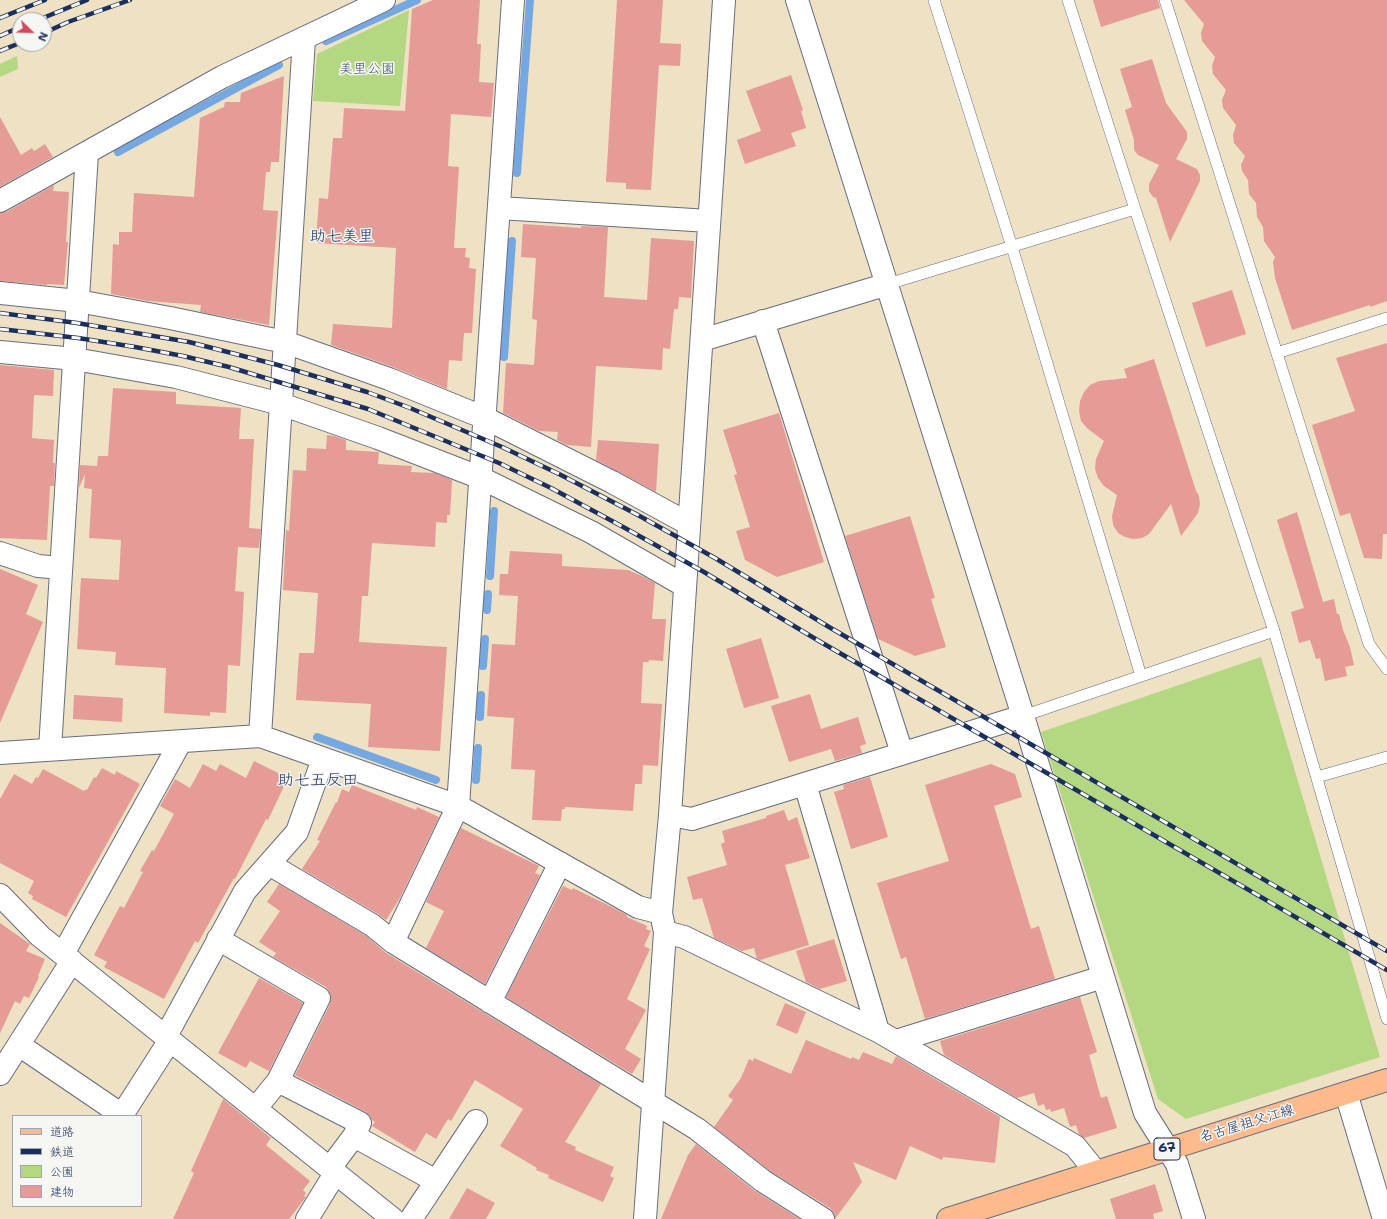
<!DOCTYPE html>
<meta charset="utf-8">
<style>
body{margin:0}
#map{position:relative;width:1387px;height:1219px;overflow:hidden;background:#efe1c3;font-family:"Shantell Sans","Klee One",sans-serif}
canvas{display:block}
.legend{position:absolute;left:12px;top:1115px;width:130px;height:92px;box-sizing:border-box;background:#f6f6f2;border:1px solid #9ea6b7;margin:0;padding:5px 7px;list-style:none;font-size:12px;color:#1b2f5e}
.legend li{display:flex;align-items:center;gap:8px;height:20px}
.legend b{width:20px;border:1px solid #9ea6b7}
.north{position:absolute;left:12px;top:12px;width:40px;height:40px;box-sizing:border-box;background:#f6f6f2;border:1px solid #9ea6b7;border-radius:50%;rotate:113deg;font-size:11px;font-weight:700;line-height:16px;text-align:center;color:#1b2f5e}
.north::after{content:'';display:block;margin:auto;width:14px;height:18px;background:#d1495b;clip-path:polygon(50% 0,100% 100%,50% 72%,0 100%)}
</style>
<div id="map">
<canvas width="1387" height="1219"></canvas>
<ul class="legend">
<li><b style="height:5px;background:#fcba8d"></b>道路</li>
<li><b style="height:5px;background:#1b2f5e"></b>鉄道</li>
<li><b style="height:11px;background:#b3d881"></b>公園</li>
<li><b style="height:11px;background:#e59b96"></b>建物</li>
</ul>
<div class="north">N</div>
</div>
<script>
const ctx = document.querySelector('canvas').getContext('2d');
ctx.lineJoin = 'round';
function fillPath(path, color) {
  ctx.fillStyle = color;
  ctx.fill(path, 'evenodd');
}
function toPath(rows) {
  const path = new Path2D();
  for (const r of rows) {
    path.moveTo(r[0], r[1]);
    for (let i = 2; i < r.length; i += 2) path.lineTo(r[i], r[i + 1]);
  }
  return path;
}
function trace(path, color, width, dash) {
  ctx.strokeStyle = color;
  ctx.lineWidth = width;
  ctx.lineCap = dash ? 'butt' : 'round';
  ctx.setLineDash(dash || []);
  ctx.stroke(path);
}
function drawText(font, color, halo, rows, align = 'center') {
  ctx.font = font + ' "Shantell Sans","Klee One",sans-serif';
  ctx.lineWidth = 3;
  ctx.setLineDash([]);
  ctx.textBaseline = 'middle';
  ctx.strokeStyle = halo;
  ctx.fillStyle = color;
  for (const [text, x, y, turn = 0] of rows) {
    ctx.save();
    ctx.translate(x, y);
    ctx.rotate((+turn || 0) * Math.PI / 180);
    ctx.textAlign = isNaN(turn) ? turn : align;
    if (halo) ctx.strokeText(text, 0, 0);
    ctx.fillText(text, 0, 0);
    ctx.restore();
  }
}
fillPath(toPath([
 [409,10,400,106,313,101,317,54],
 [17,56,18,69,0,77,0,64],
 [1261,657,1380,1057,1186,1119,1158,1099,1041,732]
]), '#b3d881');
trace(toPath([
 [326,41,417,0],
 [118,152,279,65],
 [517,173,530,0],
 [504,357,512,241],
 [490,576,494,511],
 [487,610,488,594],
 [483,666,485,639],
 [480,717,481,695],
 [317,737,436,780],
 [476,780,478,748]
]), '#75a8e1', 8);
fillPath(toPath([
 [433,0,480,0,477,44,481,44,479,82,494,83,491,117,451,114,448,166,459,167,454,248,466,248,465,257,470,258,469,268,476,269,472,333,464,333,462,361,449,360,447,389,393,367,331,345,333,324,392,328,396,248,316,243,319,198,328,199,333,138,342,138,344,108,405,111,412,9],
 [617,0,663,0,660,43,681,44,680,66,659,65,651,190,626,189,626,183,606,182],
 [1093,0,1158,0,1160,8,1101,27],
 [1184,0,1387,0,1387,301,1370,307,1370,305,1292,330,1275,278,1273,262,1275,257,1264,241,1263,227,1257,217,1256,203,1249,194,1248,180,1242,171,1241,165,1245,156,1234,143,1233,135,1236,125,1223,108,1222,100,1226,90,1213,74,1212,66,1215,57,1202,41,1201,33,1204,24],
 [1152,59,1166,103,1187,132,1187,139,1176,159,1197,169,1200,175,1200,181,1170,242,1156,198,1153,197,1149,191,1149,184,1159,165,1138,155,1134,150,1134,140,1125,110,1132,107,1120,69],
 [791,75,803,110,801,111,806,128,791,133,796,146,745,164,737,140,761,131,746,91],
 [284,76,279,162,271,162,270,172,266,172,263,210,278,211,269,325,200,312,201,305,148,301,111,294,113,244,119,245,119,232,132,232,134,193,194,197,200,118,224,107,225,102,240,102,241,93],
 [0,117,21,155,32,148,34,151,45,144,53,157,0,187],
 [54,185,53,191,69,192,66,242,68,242,64,285,47,284,47,285,0,281,0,213,6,212],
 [523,224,581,228,581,226,608,227,604,297,647,300,651,238,694,241,691,298,679,297,678,309,674,309,670,349,663,348,662,370,596,366,591,447,567,445,557,440,558,432,539,431,503,413,506,363,534,365,537,320,532,319,536,258,521,257],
 [1232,290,1246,334,1206,347,1192,303],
 [1387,343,1387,534,1383,534,1382,559,1364,558,1350,513,1340,516,1312,425,1355,411,1336,358],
 [1154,359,1196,491,1199,496,1200,504,1198,513,1181,536,1171,504,1149,534,1142,538,1133,539,1125,537,1118,533,1113,525,1112,516,1117,495,1104,486,1098,478,1095,469,1096,459,1104,441,1087,428,1081,421,1079,411,1080,401,1084,392,1090,385,1099,381,1127,378,1124,369],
 [0,365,54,370,53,396,34,395,32,438,54,440,53,463,55,463,54,486,50,486,47,540,0,538],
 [113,388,176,392,176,404,241,408,239,439,254,439,249,528,261,529,259,548,238,547,235,591,244,592,240,666,228,665,226,713,210,712,210,716,164,713,166,668,115,665,116,652,77,649,81,578,119,580,121,540,89,538,92,489,84,488,85,474,79,488,80,465,97,466,98,456,108,456],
 [779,413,824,562,777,577,745,560,736,531,750,527,734,475,737,474,723,430],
 [327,435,334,436,346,440,346,450,379,452,378,464,412,466,411,472,435,473,452,480,450,515,447,515,447,523,436,522,435,547,372,543,368,596,362,596,359,642,447,647,440,751,368,747,371,704,296,700,299,653,314,653,318,593,283,590,286,530,289,531,293,470,306,471,307,448,326,449],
 [598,440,659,444,656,492,596,460],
 [1297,512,1323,602,1334,599,1337,614,1339,614,1343,630,1350,647,1354,665,1345,667,1347,676,1325,681,1320,658,1316,659,1310,640,1299,643,1291,612,1304,608,1277,520],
 [910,516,935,598,931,599,946,647,915,656,878,639,845,536],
 [510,551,562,554,562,566,628,570,642,576,655,583,652,619,666,619,663,661,649,660,649,662,643,662,641,703,662,704,658,766,643,765,642,784,635,784,633,811,565,807,565,809,562,809,561,821,532,820,535,770,511,769,514,718,487,716,492,644,515,645,518,596,499,595,500,574,508,574],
 [0,569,38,585,26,614,43,622,0,723],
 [761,638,779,698,744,708,726,649],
 [810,694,821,729,858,717,866,744,860,746,862,753,835,761,831,749,789,762,771,706],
 [74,695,123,698,122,722,73,719],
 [254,761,288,778,268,820,266,819,235,879,234,878,198,943,195,941,164,999,104,967,107,962,94,955,120,906,124,908,143,872,140,871,152,850,154,851,174,814,160,806,175,779,190,788,203,764,216,771,220,764,246,778],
 [991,764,1015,774,1022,797,994,806,1031,929,1039,926,1055,979,925,1019,906,957,901,959,877,883,949,861,925,785],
 [102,768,115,775,116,771,140,784,66,917,32,899,33,896,28,893,34,881,0,863,0,799,14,774,32,784,36,777,38,778,43,769,84,791,86,789,87,790,94,777,96,778],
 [870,777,888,837,851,849,834,792,844,789,843,785],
 [352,785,416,810,417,807,439,817,400,898,386,920,378,914,302,869,320,841,317,840,336,802,337,803,342,789,349,792],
 [784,810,788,821,797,817,810,858,785,865,809,945,760,960,757,959,754,948,742,951,714,938,702,898,693,900,687,877,727,865,721,844,725,842,722,831,766,818,766,816],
 [461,828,539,866,535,873,540,875,485,984,426,948,444,911,426,902],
 [279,884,365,935,386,953,601,1084,565,1142,576,1147,575,1150,614,1167,610,1176,614,1178,603,1202,548,1178,549,1175,536,1170,537,1168,500,1146,523,1109,475,1080,451,1121,448,1119,436,1139,426,1133,415,1152,372,1126,375,1122,372,1120,370,1116,366,1112,295,1075,330,1004,331,997,329,991,326,987,273,957,276,953,259,942,280,911,267,902],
 [563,886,572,890,573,888,616,909,627,915,627,917,647,926,646,929,651,931,644,946,650,949,627,999,646,1010,625,1049,641,1059,632,1074,506,997],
 [0,923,30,944,26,951,45,959,38,976,39,977,29,998,24,996,20,1004,15,1001,0,1033],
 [834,939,847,981,820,989,806,982,796,951],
 [259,978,303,1003,269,1071,250,1061,246,1068,218,1053],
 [1080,997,1097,1052,1089,1055,1101,1098,1107,1096,1117,1128,1084,1138,1079,1134,1076,1125,1070,1127,1064,1108,1051,1112,1050,1109,1046,1110,1044,1104,1038,1106,1034,1093,1017,1098,944,1055,940,1041],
 [785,1003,806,1012,797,1034,776,1025],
 [806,1040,851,1059,852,1057,859,1060,863,1052,892,1064,896,1056,1000,1117,995,1163,943,1157,942,1160,910,1146,896,1180,853,1162,862,1182,835,1219,834,1213,830,1208,770,1171,714,1127,733,1100,728,1096,741,1078,749,1059,753,1061,754,1058,791,1074],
 [223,1099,271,1138,266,1145,310,1181,303,1190,306,1193,304,1196,306,1197,289,1219,173,1219,194,1173,191,1171],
 [696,1144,755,1191,800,1219,661,1219,688,1155],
 [1155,1184,1163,1211,1153,1214,1154,1219,1116,1219,1110,1199],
 [467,1188,495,1203,486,1219,449,1219]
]), '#e59b96');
const lane = toPath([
 [934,0,1012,247,1141,676],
 [1068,0,1135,209,1274,631,1387,1019],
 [1165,0,1369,644,1387,669],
 [888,284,1135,209],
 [1277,353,1387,318],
 [1023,716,1274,631],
 [1317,777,1387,757]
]);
const street = toPath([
 [797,0,1023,716,1145,1113,1177,1164,1194,1219],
 [0,201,222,77,384,0],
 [499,208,709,221],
 [0,293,78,301,170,318,285,342,389,379,485,418,612,482,689,524],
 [763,321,902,753],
 [702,340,888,284],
 [0,352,75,359,176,377,281,404,378,438,481,478,591,532,685,586],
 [0,553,38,566,61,568],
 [260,736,304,39],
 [50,749,87,153],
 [0,753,260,736,458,806,638,907,661,913],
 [805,784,878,1031],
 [670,815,692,819,1023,716],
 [269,864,372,925,393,942,697,1129,763,1181,823,1219],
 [0,895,40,936,393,1219],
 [665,932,684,937,878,1031,1075,1146,1096,1172],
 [218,939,319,998,278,1081,256,1108],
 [393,942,458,806,513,0],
 [63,954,181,741],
 [490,1002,560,863],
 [166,1036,245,891,297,832,323,759],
 [896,1041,1103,977],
 [19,1045,122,1115,170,1040],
 [0,1074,72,961],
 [278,1081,360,1123,354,1136],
 [1346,1093,1384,1219],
 [330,1168,354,1136,436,1181],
 [307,1219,336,1172],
 [411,1219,476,1121],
 [645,1219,665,932,661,913,670,815,724,0]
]);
const primary = toPath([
 [948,1219,1387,1080]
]);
trace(lane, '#656d81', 12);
trace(street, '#656d81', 24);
trace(primary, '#656d81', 24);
trace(lane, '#fff', 11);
trace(street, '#fff', 22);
trace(primary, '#fcba8d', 22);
const rail = toPath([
 [0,18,45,0],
 [38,20,87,0],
 [44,33,68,22,130,0],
 [0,36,20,27],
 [0,51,20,43],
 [0,313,77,323,189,342,278,365,367,392,410,408,502,447,559,474,636,514,715,558,829,627,1387,951],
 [0,329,78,338,135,347,183,356,229,367,368,409,499,463,551,488,625,528,704,572,819,641,1387,970]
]);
trace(rail, '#1b2f5e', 4.5);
trace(rail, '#f6f6f2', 3, [9]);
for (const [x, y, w] of [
 [1167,1149,26]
]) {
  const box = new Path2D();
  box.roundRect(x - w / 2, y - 11, w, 22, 3);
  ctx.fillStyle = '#f6f6f2';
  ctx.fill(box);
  trace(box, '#1b2f5e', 1);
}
drawText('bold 13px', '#1b2f5e', null, [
 ["67",1167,1149]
]);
drawText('14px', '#415967', '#f6f6f2', [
 ["美里公園",367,69]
]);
drawText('14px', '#1b2f5e', '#f6f6f2', [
 ["名古屋祖父江線",1247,1124,-17]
]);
drawText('16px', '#1b2f5e', '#f6f6f2', [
 ["助七美里",342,237],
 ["助七五反田",318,781]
]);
</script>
